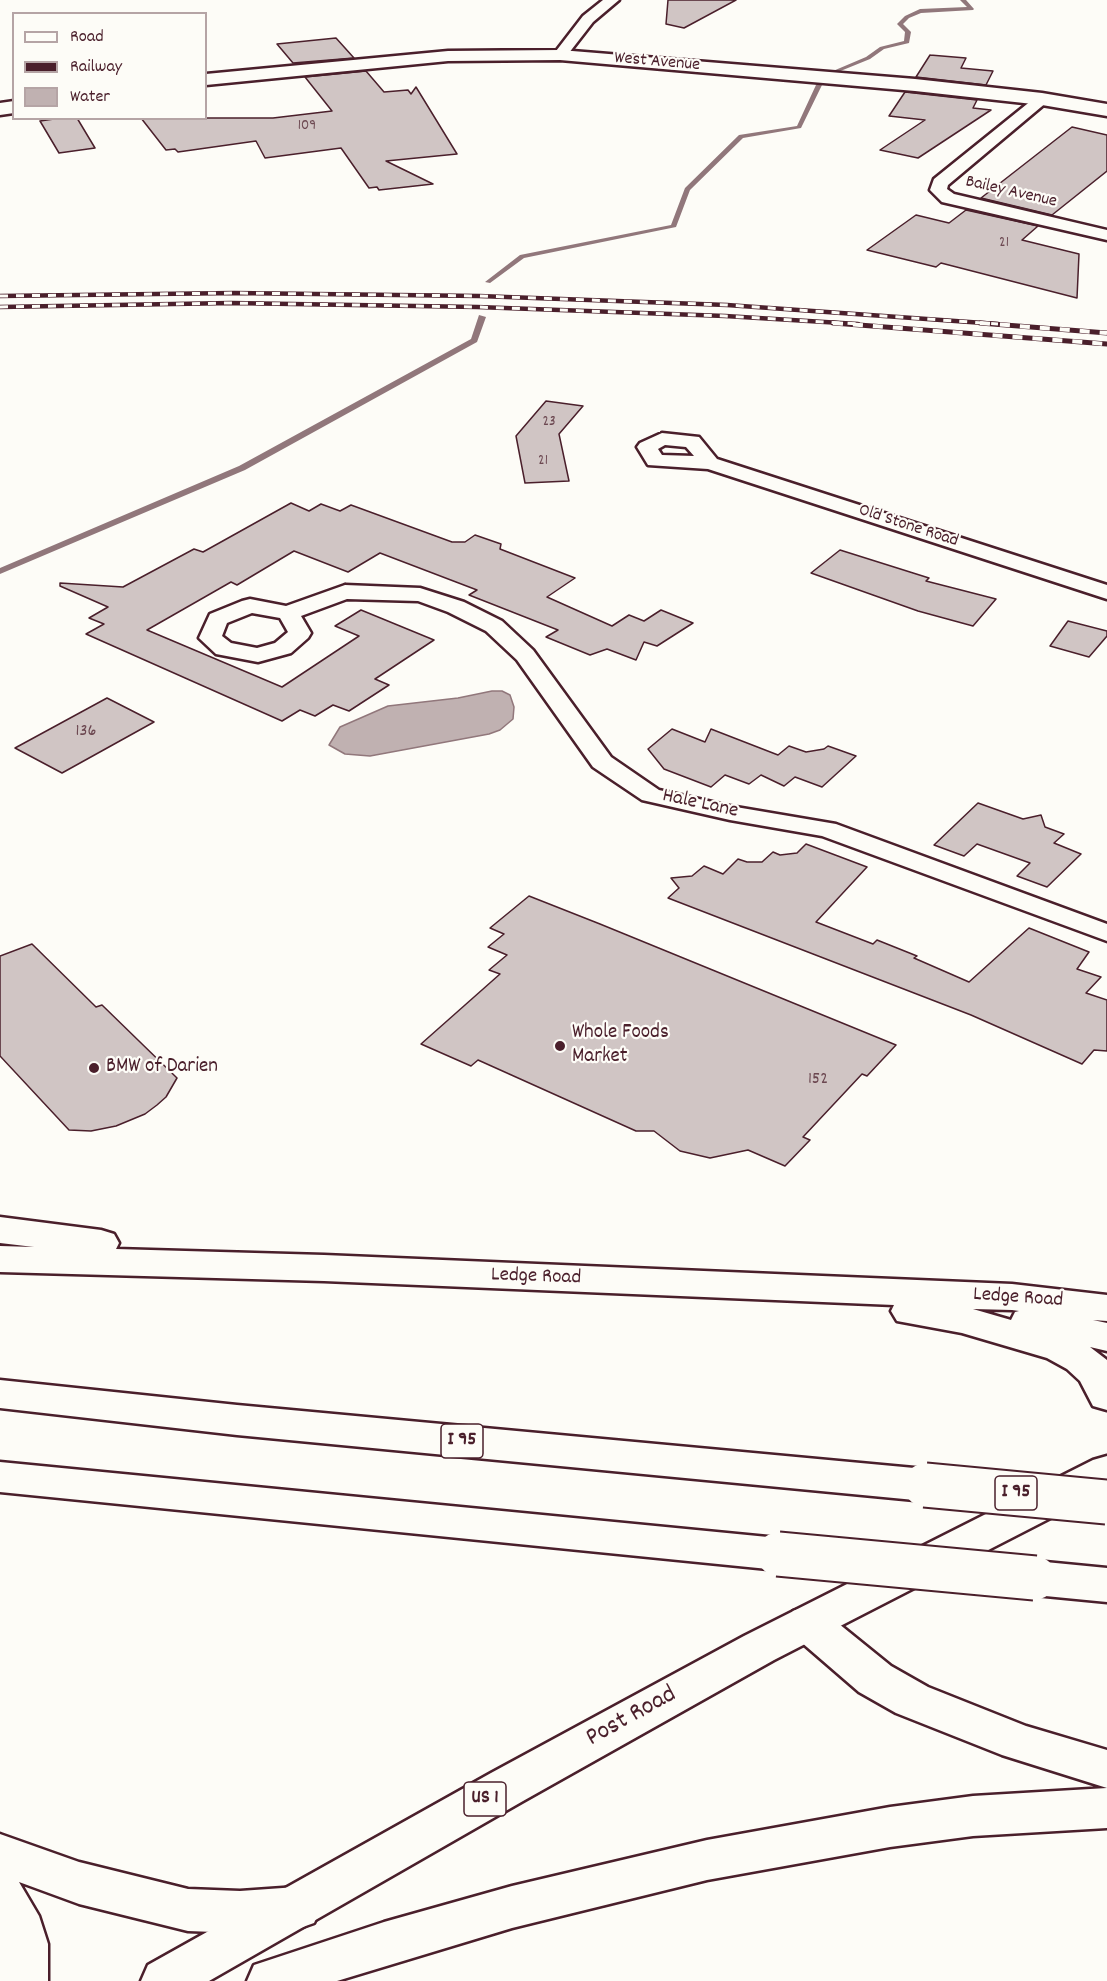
<!DOCTYPE html>
<style>
body{margin:0}
#map{position:relative;width:1107px;height:1981px;overflow:hidden;background:#fdfcf7;font-family:Dekko,sans-serif}
canvas{display:block}
.legend{position:absolute;left:12px;top:12px;width:195px;height:108px;box-sizing:border-box;background:#fdfcf7;border:2px solid #b5a4a5;margin:0;padding:8px 10px;list-style:none;font-size:18px;color:#4a1f2b}
.legend li{display:flex;align-items:center;gap:12px;height:30px}
.legend b{width:30px;border:2px solid #b5a4a5}
</style>
<div id="map">
<canvas width="1107" height="1981"></canvas>
<ul class="legend">
<li><b style="height:8px;background:#fdfcf7"></b>Road</li>
<li><b style="height:8px;background:#4a1f2b"></b>Railway</li>
<li><b style="height:16px;background:#c0b1b1"></b>Water</li>
</ul>
</div>
<script>
const ctx = document.querySelector('canvas').getContext('2d');
ctx.lineJoin = 'round';
function fillPath(path, color) {
  ctx.fillStyle = color;
  ctx.fill(path, 'evenodd');
}
function toPath(rows) {
  const path = new Path2D();
  for (const r of rows) {
    path.moveTo(r[0], r[1]);
    for (let i = 2; i < r.length; i += 2) path.lineTo(r[i], r[i + 1]);
  }
  return path;
}
function trace(path, color, width, dash) {
  ctx.strokeStyle = color;
  ctx.lineWidth = width;
  ctx.lineCap = dash ? 'butt' : 'round';
  ctx.setLineDash(dash || []);
  ctx.stroke(path);
}
function drawText(font, color, halo, rows, align = 'center') {
  ctx.font = font + ' Dekko,sans-serif';
  ctx.lineWidth = 4.5;
  ctx.setLineDash([]);
  ctx.textBaseline = 'middle';
  ctx.strokeStyle = halo;
  ctx.fillStyle = color;
  for (const [text, x, y, turn = 0] of rows) {
    ctx.save();
    ctx.translate(x, y);
    ctx.rotate((+turn || 0) * Math.PI / 180);
    ctx.textAlign = isNaN(turn) ? turn : align;
    if (halo) ctx.strokeText(text, 0, 0);
    ctx.fillText(text, 0, 0);
    ctx.restore();
  }
}
const water = toPath([
 [492,691,502,691,510,695,514,707,513,719,500,730,489,734,370,756,345,754,329,745,340,727,388,706,458,698,492,691]
]);
fillPath(water, '#c0b1b1');
trace(water, '#91777b', 1.5);
fillPath(toPath([
 [960,0,966,0,974,9,973,10,921,13,909,18,903,24,911,32,909,43,884,49,870,59,838,72,833,71,866,57,880,47,904,41,905,32,897,24,905,16,920,9,967,7,960,0],
 [819,83,822,85,801,128,743,138,690,190,676,227,524,258,490,283,485,282,520,255,671,225,685,188,739,135,797,126,816,85,819,83],
 [479,315,486,317,477,342,245,470,0,574,0,568,239,466,471,339,479,315]
]), '#91777b');
const building = toPath([
 [668,0,736,0,684,28,666,24,668,0],
 [336,38,354,58,293,63,277,44,336,38],
 [930,55,966,58,961,68,993,71,986,85,916,77,930,55],
 [366,71,384,92,408,90,411,94,416,87,457,154,386,161,433,184,379,190,377,187,369,188,341,148,265,158,256,141,178,152,175,149,166,150,141,118,273,118,332,111,305,77,366,71],
 [905,92,977,100,973,108,991,110,918,158,880,150,925,120,889,116,905,92],
 [61,118,77,118,95,148,59,153,40,121,61,118],
 [1072,127,1107,135,1107,171,1052,215,981,198,1072,127],
 [966,210,1038,226,1022,240,1079,254,1077,298,941,263,936,267,867,250,916,215,949,223,966,210],
 [546,401,583,406,559,434,569,481,525,483,516,436,546,401],
 [291,503,309,511,321,504,340,511,351,505,452,542,465,542,475,535,501,544,500,549,575,578,547,597,612,626,629,615,644,621,661,610,693,623,657,646,644,642,636,660,607,649,590,655,546,637,558,630,469,595,477,590,380,553,348,572,294,551,237,585,231,582,147,630,282,687,359,636,335,626,361,610,434,640,375,679,389,685,349,711,333,705,315,716,300,710,282,721,86,634,104,624,89,618,108,607,60,586,60,583,123,587,194,549,203,552,291,503],
 [840,550,929,578,926,581,996,599,973,626,918,611,811,573,840,550],
 [1068,621,1107,631,1107,636,1089,657,1050,646,1068,621],
 [107,698,154,722,62,773,15,748,107,698],
 [672,729,705,742,711,729,778,755,789,746,806,752,824,749,828,746,856,756,822,787,795,777,784,786,761,775,749,784,725,775,711,787,664,769,648,749,672,729],
 [978,803,1023,819,1041,815,1045,827,1064,834,1054,843,1081,854,1047,887,1017,876,1030,863,977,844,964,856,934,845,978,803],
 [806,844,867,867,816,922,873,944,877,940,917,956,914,958,969,982,1029,928,1089,952,1077,969,1101,977,1086,993,1107,1000,1107,1051,1094,1050,1082,1064,971,1015,668,898,679,888,671,878,692,876,704,866,723,874,738,859,747,862,762,862,773,852,780,855,797,853,806,844],
 [529,896,600,924,896,1045,867,1076,862,1074,803,1137,810,1140,785,1166,748,1150,710,1158,680,1151,654,1131,636,1131,478,1060,471,1066,421,1044,500,974,489,970,507,955,488,947,504,934,490,928,529,896],
 [32,944,96,1007,102,1005,177,1078,166,1097,157,1105,145,1114,116,1126,91,1131,69,1130,0,1056,0,956,32,944]
]);
fillPath(building, '#d0c5c4');
trace(building, '#4a1f2b', 1.5);
const street = toPath([
 [603,0,619,0,593,22,565,58,555,58,553,55,583,16,603,0],
 [1042,94,1050,99,1047,102,948,185,947,189,954,194,1107,230,1107,240,942,202,930,190,934,179,1037,96,1042,94],
 [662,433,699,437,717,459,1107,585,1107,599,708,469,648,465,637,447,640,443,662,433],
 [665,445,686,447,694,456,662,455,658,449,665,445],
 [345,585,420,588,464,602,502,621,533,650,611,757,659,790,730,806,836,824,1107,924,1107,941,822,836,730,820,642,800,593,767,517,660,486,631,448,612,418,601,347,599,301,616,311,633,308,638,291,653,258,662,216,654,199,638,210,614,242,601,250,599,286,606,345,585],
 [252,613,280,618,288,632,275,643,257,648,231,643,222,636,227,623,252,613]
]);
const secondary = toPath([
 [560,50,915,79,1042,93,1107,104,1107,116,1042,105,915,91,560,60,448,61,206,85,206,74,448,51,560,50],
 [14,101,14,113,0,115,0,103,14,101]
]);
const primary = toPath([
 [0,1217,101,1230,114,1234,119,1243,116,1249,324,1255,1012,1284,1107,1295,1107,1321,1093,1320,1107,1323,1107,1351,1090,1347,1107,1360,1107,1410,1093,1406,1080,1381,1067,1369,1047,1358,962,1333,897,1321,891,1311,894,1305,324,1281,0,1272,0,1246,34,1247,0,1243,0,1217],
 [973,1309,1012,1310,1019,1311,1015,1312,1011,1320,973,1309],
 [1107,1456,1107,1489,774,1660,523,1801,209,1981,141,1981,148,1965,491,1773,744,1636,1093,1460,1107,1456]
]);
const highway = toPath([
 [0,1380,237,1405,925,1469,939,1474,945,1485,939,1496,925,1501,237,1435,0,1408,0,1380],
 [0,1462,778,1538,793,1542,799,1554,793,1566,778,1570,0,1492,0,1462],
 [1035,1561,1107,1568,1107,1602,1035,1595,1020,1590,1014,1578,1020,1566,1035,1561],
 [808,1606,823,1611,891,1666,928,1687,1026,1726,1107,1750,1107,1788,1002,1755,896,1713,859,1692,793,1635,787,1623,793,1611,808,1606],
 [1107,1788,1107,1828,973,1836,890,1847,707,1880,512,1928,337,1981,247,1981,254,1965,384,1922,512,1886,707,1840,890,1807,973,1796,1107,1788],
 [0,1834,79,1862,188,1889,240,1891,297,1887,314,1893,321,1908,314,1923,297,1929,240,1933,188,1931,79,1904,19,1882,39,1916,48,1944,48,1981,0,1981,0,1834]
]);
trace(street, '#4a1f2b', 5);
trace(secondary, '#4a1f2b', 5);
trace(primary, '#4a1f2b', 5);
trace(highway, '#4a1f2b', 5);
fillPath(street, '#fdfcf7');
fillPath(secondary, '#fdfcf7');
fillPath(primary, '#fdfcf7');
fillPath(highway, '#fdfcf7');
const railFar1 = toPath([
 [0,296,234,293,479,296,727,305,998,324],
 [0,307,231,303,477,307,725,316,858,324]
]);
const rail = toPath([
 [833,323,1107,344],
 [980,323,1107,333]
]);
trace(railFar1, '#4a1f2b', 4.5);
trace(rail, '#4a1f2b', 5);
trace(railFar1, '#fdfcf7', 3, [8]);
trace(rail, '#fdfcf7', 4, [10]);
const highwayBridge = toPath([
 [925,1485,1107,1502],
 [778,1554,1035,1578]
]);
trace(highwayBridge, '#4a1f2b', 47, []);
trace(highwayBridge, '#fdfcf7', 43);
for (const [x, y, r, color] of [
 [560,1046,6,"#4a1f2b"],
 [94,1068,6,"#4a1f2b"]
]) {
  const dot = new Path2D();
  dot.arc(x, y, r, 0, 2 * Math.PI);
  ctx.fillStyle = color;
  ctx.fill(dot);
  trace(dot, '#fdfcf7', 2);
}
drawText('15px', '#6c4851', null, [
 ["109",307,127],
 ["21",1004,244],
 ["23",549,423],
 ["21",543,462]
]);
drawText('18px', '#4a1f2b', '#fdfcf7', [
 ["West Avenue",657,63,5],
 ["Bailey Avenue",1011,193,13],
 ["Old Stone Road",908,527,18]
]);
drawText('18px', '#6c4851', null, [
 ["136",86,733],
 ["152",818,1081]
]);
for (const [x, y, w] of [
 [462,1441,42],
 [1016,1493,42],
 [485,1799,42]
]) {
  const box = new Path2D();
  box.roundRect(x - w / 2, y - 17, w, 34, 4.5);
  ctx.fillStyle = '#fdfcf7';
  ctx.fill(box);
  trace(box, '#4a1f2b', 1.5);
}
drawText('bold 20px', '#4a1f2b', null, [
 ["I 95",462,1441],
 ["I 95",1016,1493],
 ["US 1",485,1799]
]);
drawText('21px', '#4a1f2b', '#fdfcf7', [
 ["Hale Lane",700,805,12],
 ["Ledge Road",536,1278,2],
 ["Ledge Road",1018,1299,4]
]);
drawText('21px', '#4a1f2b', '#fdfcf7', [
 ["Whole Foods",572,1034],
 ["Market",572,1058],
 ["BMW of Darien",106,1068]
], 'left');
drawText('26px', '#4a1f2b', '#fdfcf7', [
 ["Post Road",632,1718,-29]
]);
</script>
